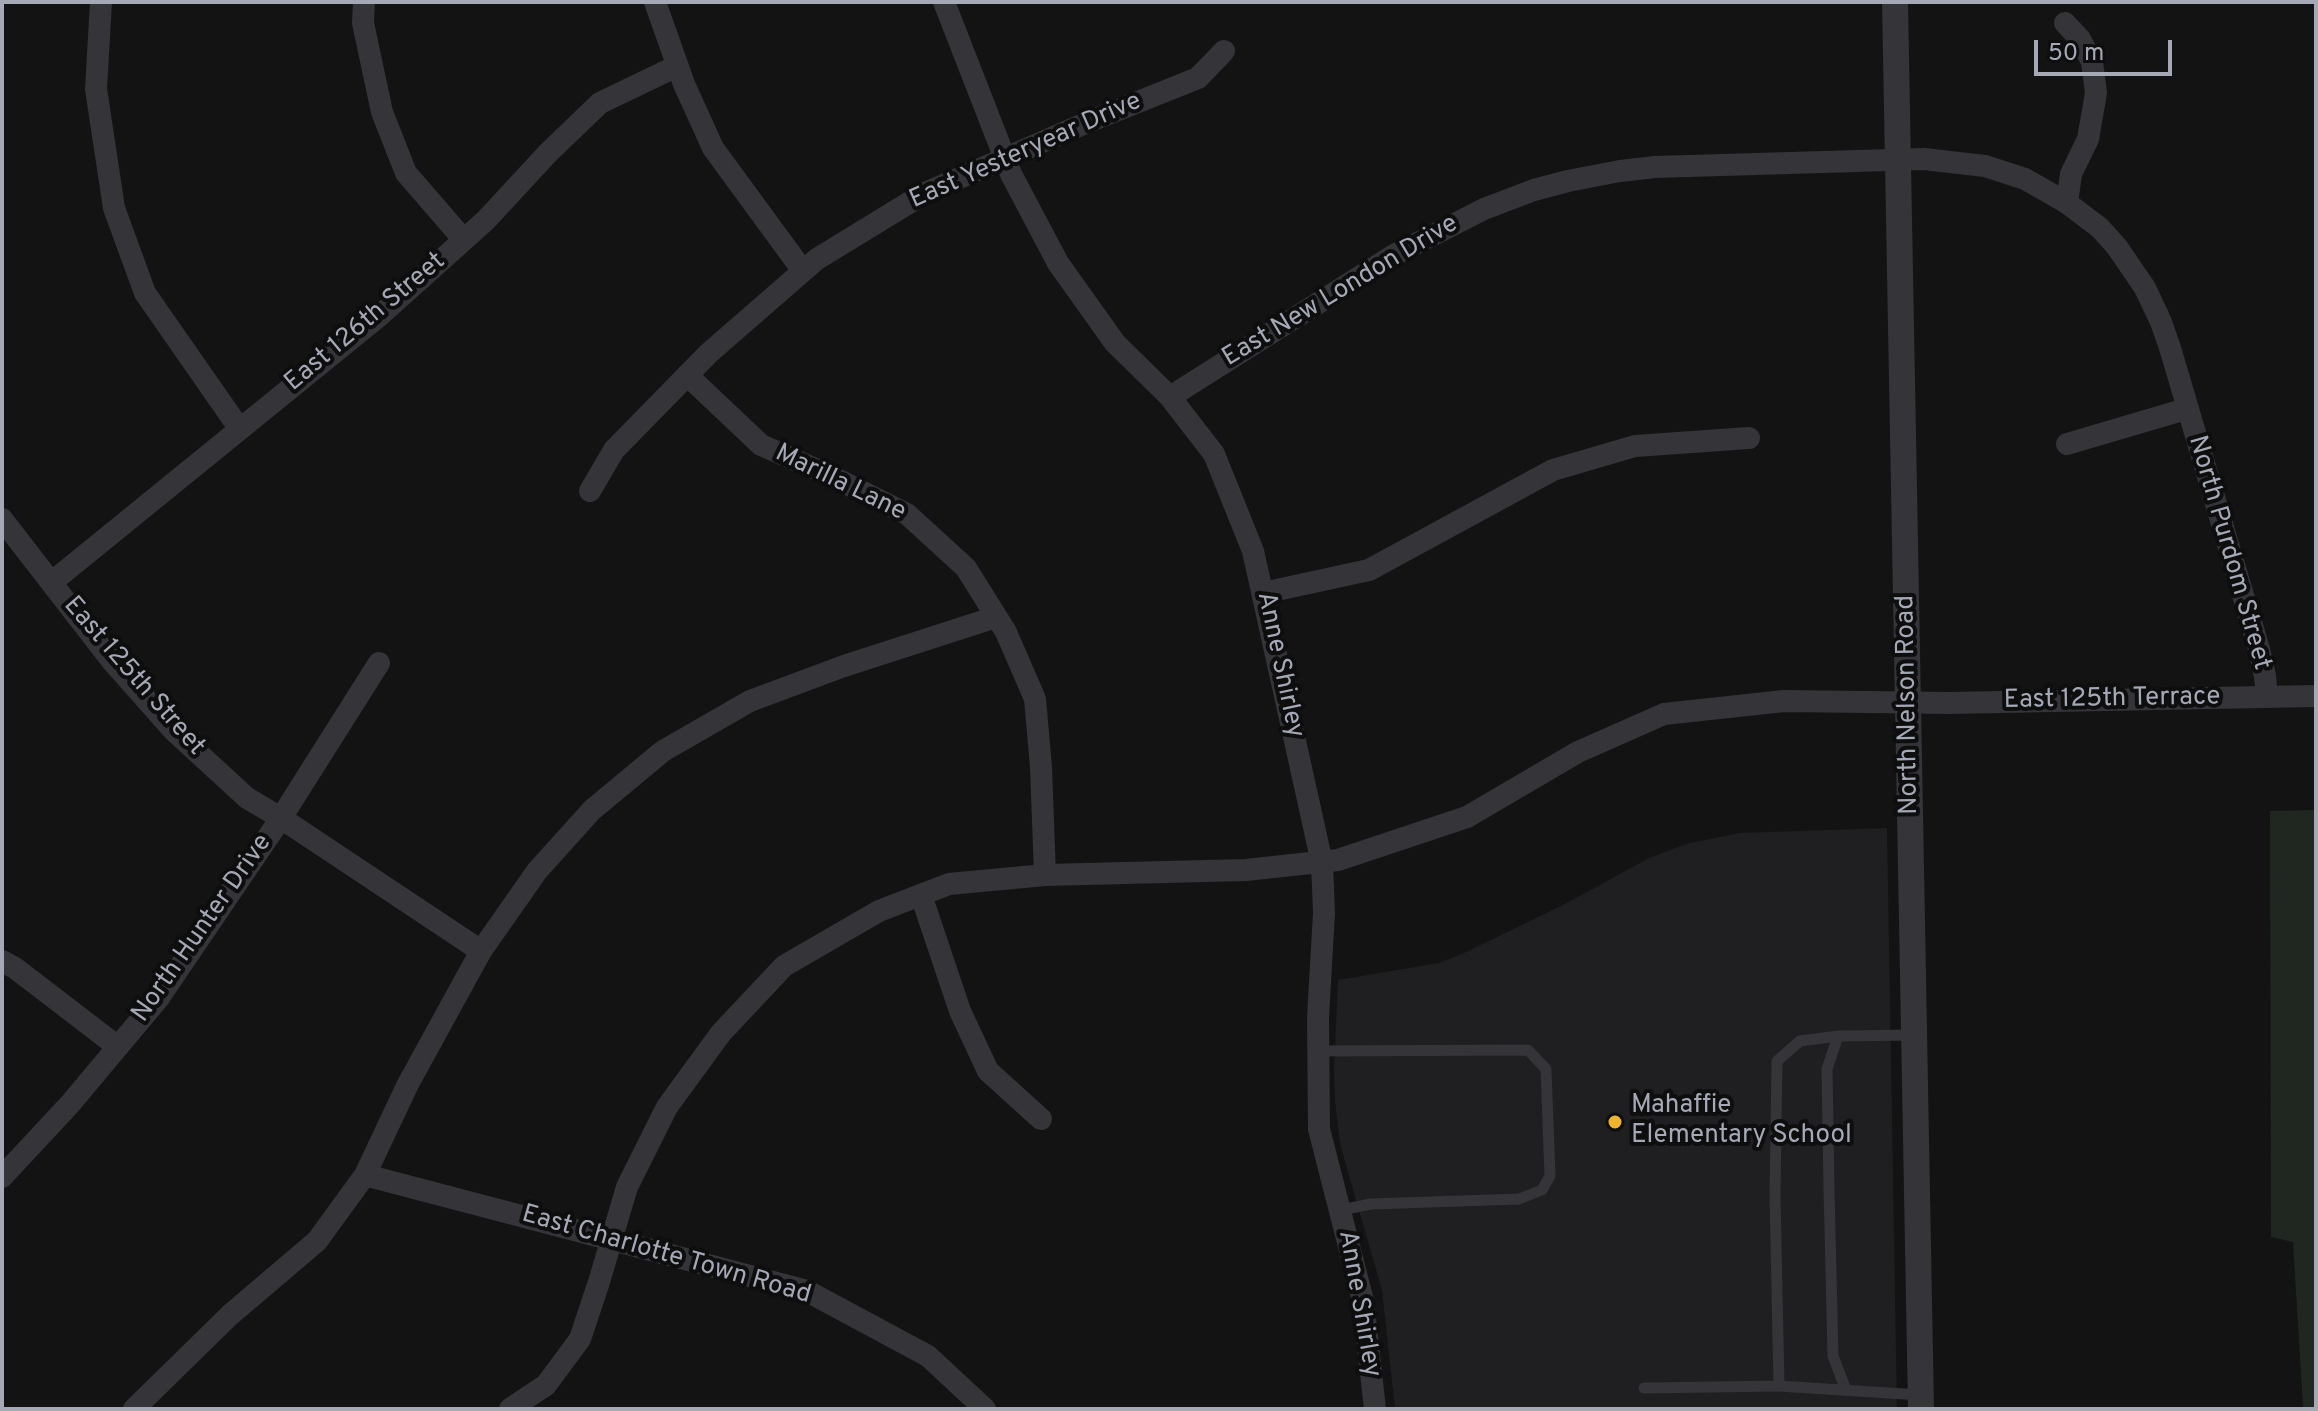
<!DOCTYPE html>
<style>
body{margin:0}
#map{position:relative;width:2318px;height:1411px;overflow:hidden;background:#131314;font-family:Overpass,sans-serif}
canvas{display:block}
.frame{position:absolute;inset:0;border:4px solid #a4a9b5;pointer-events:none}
.scale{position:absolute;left:2034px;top:40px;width:138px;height:36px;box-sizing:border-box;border:4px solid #a4a9b5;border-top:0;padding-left:10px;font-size:24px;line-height:28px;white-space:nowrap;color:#a4a9b5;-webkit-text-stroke:6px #0e0e0f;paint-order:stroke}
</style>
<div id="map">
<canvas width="2318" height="1411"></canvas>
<div class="frame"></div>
<div class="scale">50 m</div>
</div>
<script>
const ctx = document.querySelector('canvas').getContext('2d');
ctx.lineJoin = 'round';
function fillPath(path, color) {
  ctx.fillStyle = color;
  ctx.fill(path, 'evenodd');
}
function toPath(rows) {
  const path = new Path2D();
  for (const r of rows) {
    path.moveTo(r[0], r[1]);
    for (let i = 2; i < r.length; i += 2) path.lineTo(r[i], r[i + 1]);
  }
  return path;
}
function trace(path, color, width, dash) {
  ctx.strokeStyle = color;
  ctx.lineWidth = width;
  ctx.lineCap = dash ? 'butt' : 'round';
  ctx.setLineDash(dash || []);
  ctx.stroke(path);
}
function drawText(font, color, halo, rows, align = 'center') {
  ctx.font = font + ' Overpass,sans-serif';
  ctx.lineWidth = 8;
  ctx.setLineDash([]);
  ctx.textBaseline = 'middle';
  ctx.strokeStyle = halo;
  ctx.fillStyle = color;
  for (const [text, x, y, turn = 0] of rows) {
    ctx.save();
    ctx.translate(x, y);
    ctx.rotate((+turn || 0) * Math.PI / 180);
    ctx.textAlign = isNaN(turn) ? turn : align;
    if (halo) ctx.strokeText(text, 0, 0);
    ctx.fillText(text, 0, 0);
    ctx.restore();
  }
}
fillPath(toPath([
 [1887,828,1897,1409,1395,1409,1382,1290,1340,1144,1335,1100,1334,1069,1338,980,1439,963,1464,953,1565,904,1649,858,1690,843,1740,833]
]), '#1f1f21');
fillPath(toPath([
 [2316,810,2316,1409,2278,1409,2303,1407,2293,1242,2271,1237,2270,811]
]), '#1f2720');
trace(toPath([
 [1838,1036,1827,1069,1829,1189,1833,1356,1846,1390],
 [1319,1051,1528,1050,1546,1069,1550,1176,1542,1190,1519,1199,1371,1204,1341,1210],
 [1779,1386,1775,1196,1777,1061,1800,1041,1838,1036,1914,1035],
 [1644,1388,1779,1386,1920,1395]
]), '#343439', 11);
trace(toPath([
 [101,2,96,89,114,208,145,293,239,428],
 [364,2,363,23,382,112,406,173,464,240],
 [655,2,684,84,713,148,803,271],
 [944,2,1011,174,1058,263,1115,343,1170,397,1214,454,1253,551,1322,863,1324,913,1318,1017,1319,1129,1363,1301,1375,1409],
 [2065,23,2080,39,2092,62,2096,93,2088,139,2071,174,2067,203],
 [687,375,761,445,829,475,907,514,966,568,1006,632,1035,699,1041,767,1045,875],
 [1170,397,1394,255,1484,209,1534,190,1568,181,1620,171,1655,167,1924,159,1985,166,2025,179,2067,203,2100,228,2117,247,2145,288,2161,322,2170,348,2259,649,2265,676,2267,697],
 [2067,444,2186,409],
 [590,491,614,450,709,353,817,259,925,193,1088,122,1198,78,1224,51],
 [2,519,112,661,174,731,247,798,281,818,481,951],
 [52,582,378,317,486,220,548,153,600,103,677,66],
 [1263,593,1369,570,1553,470,1635,446,1749,438],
 [921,895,960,1011,988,1071,1041,1119],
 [2,961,15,968,118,1047],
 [365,1175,807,1291,928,1356,985,1409],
 [2,1177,70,1104,158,999,281,818,379,663],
 [134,1409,230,1315,317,1241,365,1175,408,1084,481,951,537,871,592,810,663,751,750,701,844,666,996,617],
 [510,1409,546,1385,580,1339,599,1282,627,1187,667,1107,721,1033,784,966,879,911,949,884,1045,875,1246,870,1338,860,1467,817,1578,752,1664,714,1784,701,1949,703,2316,696]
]), '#343439', 22);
trace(toPath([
 [1895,2,1921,1409]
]), '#343439', 26);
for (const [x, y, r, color] of [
 [1615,1122,8,"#efb42f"]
]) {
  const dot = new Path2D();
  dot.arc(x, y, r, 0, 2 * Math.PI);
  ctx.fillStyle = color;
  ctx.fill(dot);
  trace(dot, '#0e0e0f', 3);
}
drawText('26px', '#a4a9b5', '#0e0e0f', [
 ["East Yesteryear Drive",1026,152,-24],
 ["East New London Drive",1341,292,-31],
 ["East 126th Street",366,323,-40],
 ["Marilla Lane",840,484,26],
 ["North Purdom Street",2228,553,74],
 ["Anne Shirley",1279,665,78],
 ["East 125th Street",133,677,49],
 ["East 125th Terrace",2112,700,-1],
 ["North Nelson Road",1909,705,-91],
 ["North Hunter Drive",203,929,-55],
 ["East Charlotte Town Road",666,1256,16],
 ["Anne Shirley",1358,1304,80]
]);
drawText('26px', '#a4a9b5', '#0e0e0f', [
 ["Mahaffie",1631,1107],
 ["Elementary School",1631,1137]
], 'left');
</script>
